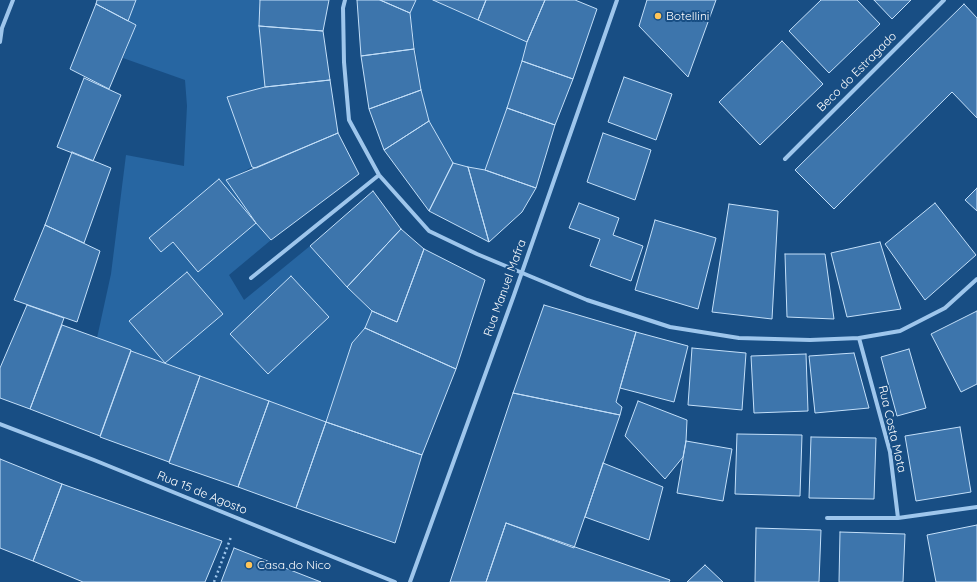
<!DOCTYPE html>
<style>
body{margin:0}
canvas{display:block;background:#184e84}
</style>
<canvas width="977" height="582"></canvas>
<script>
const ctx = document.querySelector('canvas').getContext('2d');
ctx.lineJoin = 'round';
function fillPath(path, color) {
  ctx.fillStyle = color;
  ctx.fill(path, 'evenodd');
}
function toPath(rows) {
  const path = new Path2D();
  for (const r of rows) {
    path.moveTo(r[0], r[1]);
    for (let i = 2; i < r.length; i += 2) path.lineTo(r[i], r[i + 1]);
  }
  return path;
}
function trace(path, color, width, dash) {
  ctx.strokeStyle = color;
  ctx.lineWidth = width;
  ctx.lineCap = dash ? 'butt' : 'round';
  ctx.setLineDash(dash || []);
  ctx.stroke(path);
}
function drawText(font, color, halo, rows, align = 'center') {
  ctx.font = font + ' Quicksand,sans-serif';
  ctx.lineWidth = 4;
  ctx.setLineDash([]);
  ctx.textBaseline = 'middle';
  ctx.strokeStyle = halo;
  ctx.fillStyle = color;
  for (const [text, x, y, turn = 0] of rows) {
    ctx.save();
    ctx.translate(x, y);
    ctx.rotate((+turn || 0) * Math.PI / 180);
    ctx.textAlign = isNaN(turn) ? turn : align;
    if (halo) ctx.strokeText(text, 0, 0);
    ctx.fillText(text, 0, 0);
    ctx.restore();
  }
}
fillPath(toPath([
 [136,0,260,0,259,26,265,87,227,97,256,168,252,167,227,181,271,240,229,275,244,300,310,246,347,287,372,311,365,328,352,343,326,422,97,338,111,274,126,155,184,166,187,106,185,80,123,58,136,25,128,21],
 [416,0,433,0,527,42,522,61,507,108,485,170,468,167,453,163,429,121,421,90,410,13]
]), '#2766a2');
const building = toPath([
 [97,0,136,0,128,21,96,4,97,0],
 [260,0,329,0,323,31,259,26,260,0],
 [357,0,380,0,410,13,414,49,361,56,357,0],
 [380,0,416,0,410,13,380,0],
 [433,0,486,0,478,20,433,0],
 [486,0,545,0,527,42,478,20,486,0],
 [545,0,575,0,597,9,573,79,522,61,527,42,545,0],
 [647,0,716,0,688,77,639,26,647,0],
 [821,0,857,0,880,24,829,73,789,31,821,0],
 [874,0,911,0,892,19,874,0],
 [96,4,136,25,109,89,70,69,96,4],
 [964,4,977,18,977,118,952,92,834,209,795,170,964,4],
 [259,26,323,31,330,80,265,87,259,26],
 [782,41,823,84,760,145,719,102,782,41],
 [414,49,421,90,369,109,361,56,414,49],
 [522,61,573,79,555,125,507,108,522,61],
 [624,77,672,94,656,140,608,122,624,77],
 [84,78,121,95,93,161,57,147,84,78],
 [330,80,338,133,256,168,252,167,227,97,265,87,330,80],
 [421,90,429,121,384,150,369,109,421,90],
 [507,108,555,125,536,188,485,170,507,108],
 [429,121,453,163,429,211,384,150,429,121],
 [338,133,359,174,271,240,256,223,226,180,338,133],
 [603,133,651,150,635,200,587,182,603,133],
 [72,152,111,168,84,243,45,225,72,152],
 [453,163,468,167,489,242,429,211,453,163],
 [468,167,485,170,536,188,522,212,489,242,468,167],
 [219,179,256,223,198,272,173,242,161,252,149,238,219,179],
 [977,188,977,211,965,200,977,188],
 [373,191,401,229,347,287,310,246,373,191],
 [579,203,619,218,613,235,643,246,631,281,590,266,600,239,569,228,579,203],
 [935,203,976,255,925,300,885,244,935,203],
 [729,204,778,211,772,319,712,312,729,204],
 [655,220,716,238,698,309,635,290,655,220],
 [45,225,100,251,77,322,14,300,45,225],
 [401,229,424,249,397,322,372,311,347,287,401,229],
 [880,242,901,309,847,317,831,253,880,242],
 [424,249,485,280,456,369,365,328,372,311,397,322,424,249],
 [785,254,825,254,834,319,787,317,785,254],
 [187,272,223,314,165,363,129,321,187,272],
 [291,276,329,317,268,374,230,334,291,276],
 [27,305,64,318,30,409,0,398,0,368,27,305],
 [544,305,636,332,616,402,622,407,620,415,513,393,544,305],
 [977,311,977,384,961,392,931,334,977,311],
 [62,325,131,350,100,436,30,409,62,325],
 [365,328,456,369,422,455,326,422,352,343,365,328],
 [636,332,688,346,674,402,620,388,636,332],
 [692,348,746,353,742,410,688,405,692,348],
 [909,349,926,408,897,416,881,357,909,349],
 [131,351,200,376,169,462,100,437,131,351],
 [854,353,869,408,815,413,809,356,854,353],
 [806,354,808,411,754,413,751,356,806,354],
 [200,376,269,401,238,487,169,463,200,376],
 [513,393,620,415,574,548,506,523,486,582,450,582,513,393],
 [269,401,326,422,296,508,238,487,269,401],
 [638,401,687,420,686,441,683,457,665,479,625,436,638,401],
 [326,422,422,455,395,543,296,508,326,422],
 [960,427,971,492,916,501,905,436,960,427],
 [737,434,802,435,800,496,735,494,737,434],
 [811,437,876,438,874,499,809,498,811,437],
 [686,441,732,449,723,501,677,493,686,441],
 [0,459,62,484,33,561,0,548,0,459],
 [603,463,663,487,649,540,585,517,603,463],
 [62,484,222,541,205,582,83,582,33,561,62,484],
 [506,523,670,580,669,582,486,582,506,523],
 [977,525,977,582,936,582,927,535,977,525],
 [756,528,821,530,819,582,755,582,756,528],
 [840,532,905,534,903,582,839,582,840,532],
 [234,548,321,582,221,582,234,548],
 [705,565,723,582,687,582,705,565]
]);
fillPath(building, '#3d75ac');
trace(building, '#c3dff9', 1);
trace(toPath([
 [214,582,231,537]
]), '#9ec6ec', 2.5, [2, 3]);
trace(toPath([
 [345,0,343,8,344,62,349,120,379,175,429,231,477,254,587,300,670,327,739,338,810,340,859,338,900,331,945,308,977,279],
 [0,42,2,28,13,0],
 [785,159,944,0],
 [251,278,379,175],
 [859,338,890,452,898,518],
 [0,424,94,460,395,582],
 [827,518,898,518,977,507],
 [410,582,514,295,617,0]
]), '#9ec6ec', 4);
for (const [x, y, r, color] of [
 [658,16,4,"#ffc559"],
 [249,565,4,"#ffc559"]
]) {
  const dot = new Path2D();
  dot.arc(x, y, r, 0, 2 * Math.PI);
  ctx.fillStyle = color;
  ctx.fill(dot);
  trace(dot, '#184e84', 1.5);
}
drawText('12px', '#fff', '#184e84', [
 ["Botellini",666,16],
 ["Casa do Nico",257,565]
], 'left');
drawText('12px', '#fff', '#184e84', [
 ["Beco do Estragado",857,72,-45],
 ["Rua Manuel Mafra",505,288,-70],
 ["Rua Costa Mota",892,429,77],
 ["Rua 15 de Agosto",202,493,22]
]);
</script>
